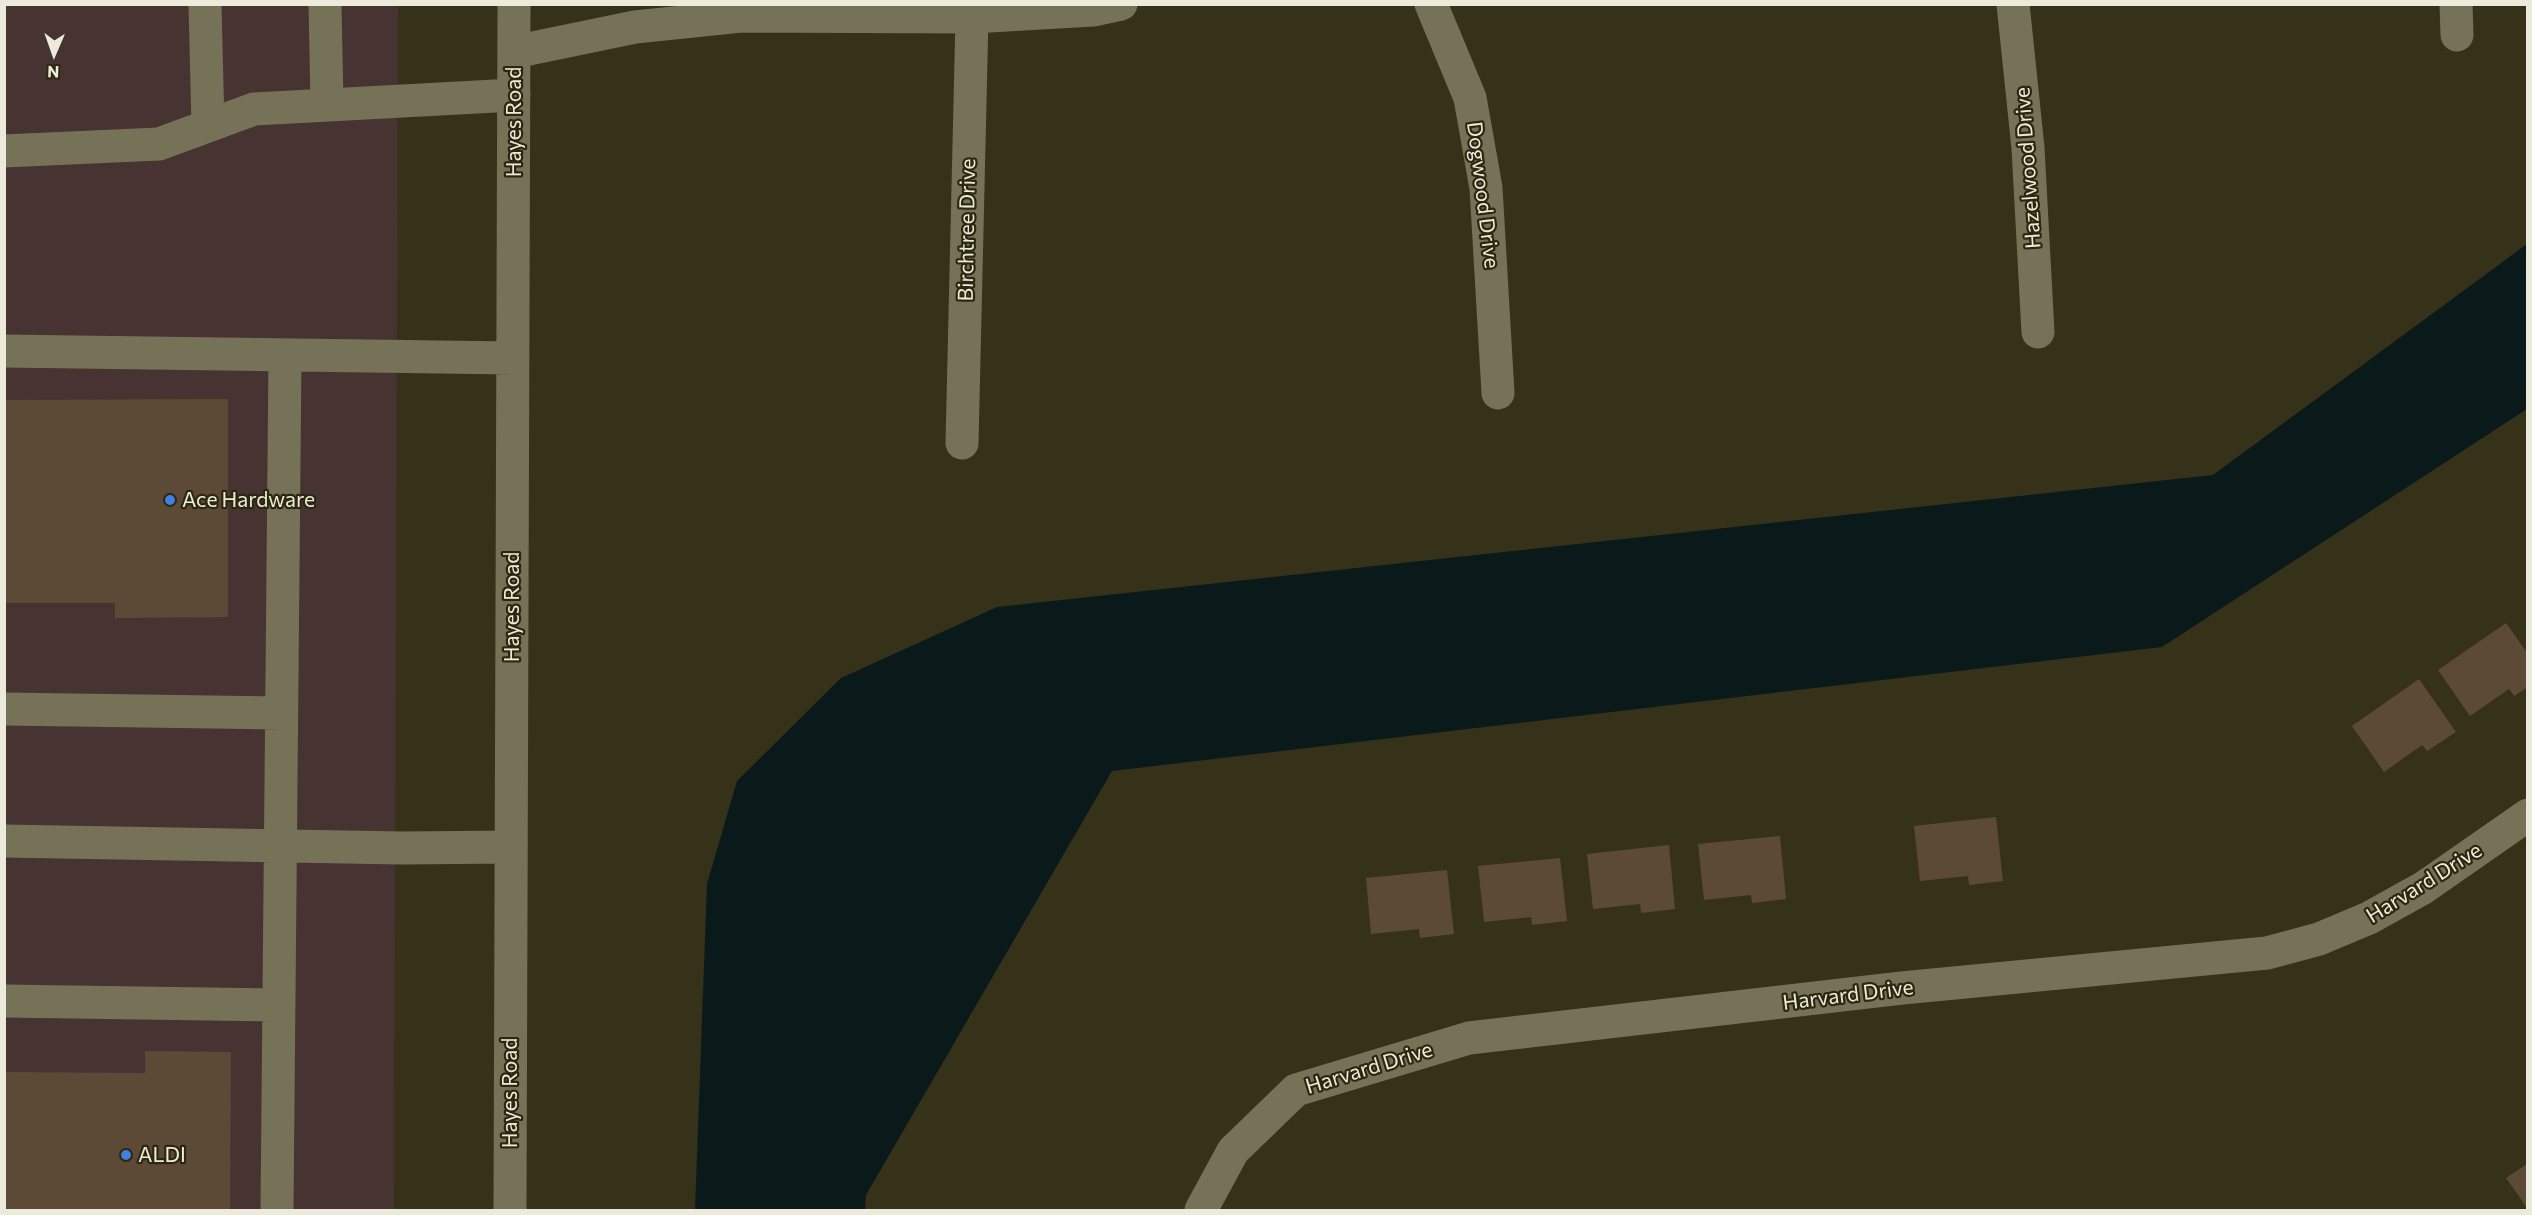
<!DOCTYPE html>
<style>
body{margin:0}
#map{position:relative;width:2532px;height:1215px;overflow:hidden;background:#363219;font-family:Commissioner,sans-serif}
canvas{display:block}
.frame{position:absolute;inset:0;border:6px solid #eceadb;pointer-events:none}
.north{position:absolute;left:24px;top:24px;width:60px;height:60px;-webkit-text-stroke:4px #2c280f;paint-order:stroke;rotate:182deg;font-size:16px;font-weight:700;line-height:24px;text-align:center;color:#eceadb}
.north::after{content:'';display:block;margin:auto;width:21px;height:27px;background:#eceadb;clip-path:polygon(50% 0,100% 100%,50% 72%,0 100%)}
</style>
<div id="map">
<canvas width="2532" height="1215"></canvas>
<div class="frame"></div>
<div class="north">N</div>
</div>
<script>
const ctx = document.querySelector('canvas').getContext('2d');
ctx.lineJoin = 'round';
function fillPath(path, color) {
  ctx.fillStyle = color;
  ctx.fill(path, 'evenodd');
}
function toPath(rows) {
  const path = new Path2D();
  for (const r of rows) {
    path.moveTo(r[0], r[1]);
    for (let i = 2; i < r.length; i += 2) path.lineTo(r[i], r[i + 1]);
  }
  return path;
}
function trace(path, color, width, dash) {
  ctx.strokeStyle = color;
  ctx.lineWidth = width;
  ctx.lineCap = dash ? 'butt' : 'round';
  ctx.setLineDash(dash || []);
  ctx.stroke(path);
}
function drawText(font, color, halo, rows, align = 'center') {
  ctx.font = font + ' Commissioner,sans-serif';
  ctx.lineWidth = 4.5;
  ctx.setLineDash([]);
  ctx.textBaseline = 'middle';
  ctx.strokeStyle = halo;
  ctx.fillStyle = color;
  for (const [text, x, y, turn = 0] of rows) {
    ctx.save();
    ctx.translate(x, y);
    ctx.rotate((+turn || 0) * Math.PI / 180);
    ctx.textAlign = isNaN(turn) ? turn : align;
    if (halo) ctx.strokeText(text, 0, 0);
    ctx.fillText(text, 0, 0);
    ctx.restore();
  }
}
fillPath(toPath([
 [5,5,398,5,394,1210,5,1210]
]), '#473332');
fillPath(toPath([
 [2527,244,2527,409,2162,647,1112,771,866,1195,865,1210,695,1210,707,884,737,781,841,678,997,607,2213,475]
]), '#0a1a1b');
fillPath(toPath([
 [228,399,228,617,115,618,115,603,4,603,4,400],
 [2506,623,2528,654,2528,687,2514,696,2509,689,2470,716,2438,670],
 [2419,679,2456,732,2427,751,2422,745,2384,772,2352,726],
 [1996,817,2003,881,1969,885,1968,876,1920,881,1914,826],
 [1780,836,1786,899,1752,903,1751,895,1704,900,1698,844],
 [1669,845,1675,909,1641,913,1640,904,1593,909,1587,854],
 [1560,858,1567,921,1532,925,1531,917,1484,922,1478,866],
 [1447,870,1454,934,1420,938,1419,929,1371,934,1366,878],
 [145,1051,231,1052,230,1210,4,1210,4,1072,145,1073],
 [2528,1163,2528,1209,2506,1178]
]), '#5c4a36');
trace(toPath([
 [205,4,208,126],
 [325,4,327,105],
 [1431,4,1470,98,1486,188,1498,393],
 [2013,4,2028,148,2038,332],
 [2456,4,2457,35],
 [514,52,635,27,741,16,972,17,1093,10,1121,4],
 [4,151,159,144,254,109,514,95],
 [4,351,513,358],
 [962,443,972,17],
 [4,709,281,713],
 [4,841,402,848,511,847],
 [4,1001,277,1005],
 [277,1210,285,355],
 [510,1210,514,4],
 [1201,1210,1233,1151,1296,1090,1469,1038,1902,988,2267,953,2319,939,2369,918,2423,888,2528,815]
]), '#767257', 33);
for (const [x, y, r, color] of [
 [170,500,6,"#3f7fe0"],
 [126,1155,6,"#3f7fe0"]
]) {
  const dot = new Path2D();
  dot.arc(x, y, r, 0, 2 * Math.PI);
  ctx.fillStyle = color;
  ctx.fill(dot);
  trace(dot, '#2c280f', 2);
}
drawText('21px', '#eceadb', '#2c280f', [
 ["Hayes Road",514,122,-90],
 ["Hazelwood Drive",2028,168,-94],
 ["Dogwood Drive",1483,195,83],
 ["Birchtree Drive",967,230,-89],
 ["Hayes Road",512,607,-90],
 ["Harvard Drive",2424,883,-32],
 ["Harvard Drive",1848,995,-7],
 ["Harvard Drive",1369,1068,-17],
 ["Hayes Road",510,1093,-90]
]);
drawText('21px', '#eceadb', '#2c280f', [
 ["Ace Hardware",182,500],
 ["ALDI",138,1155]
], 'left');
</script>
